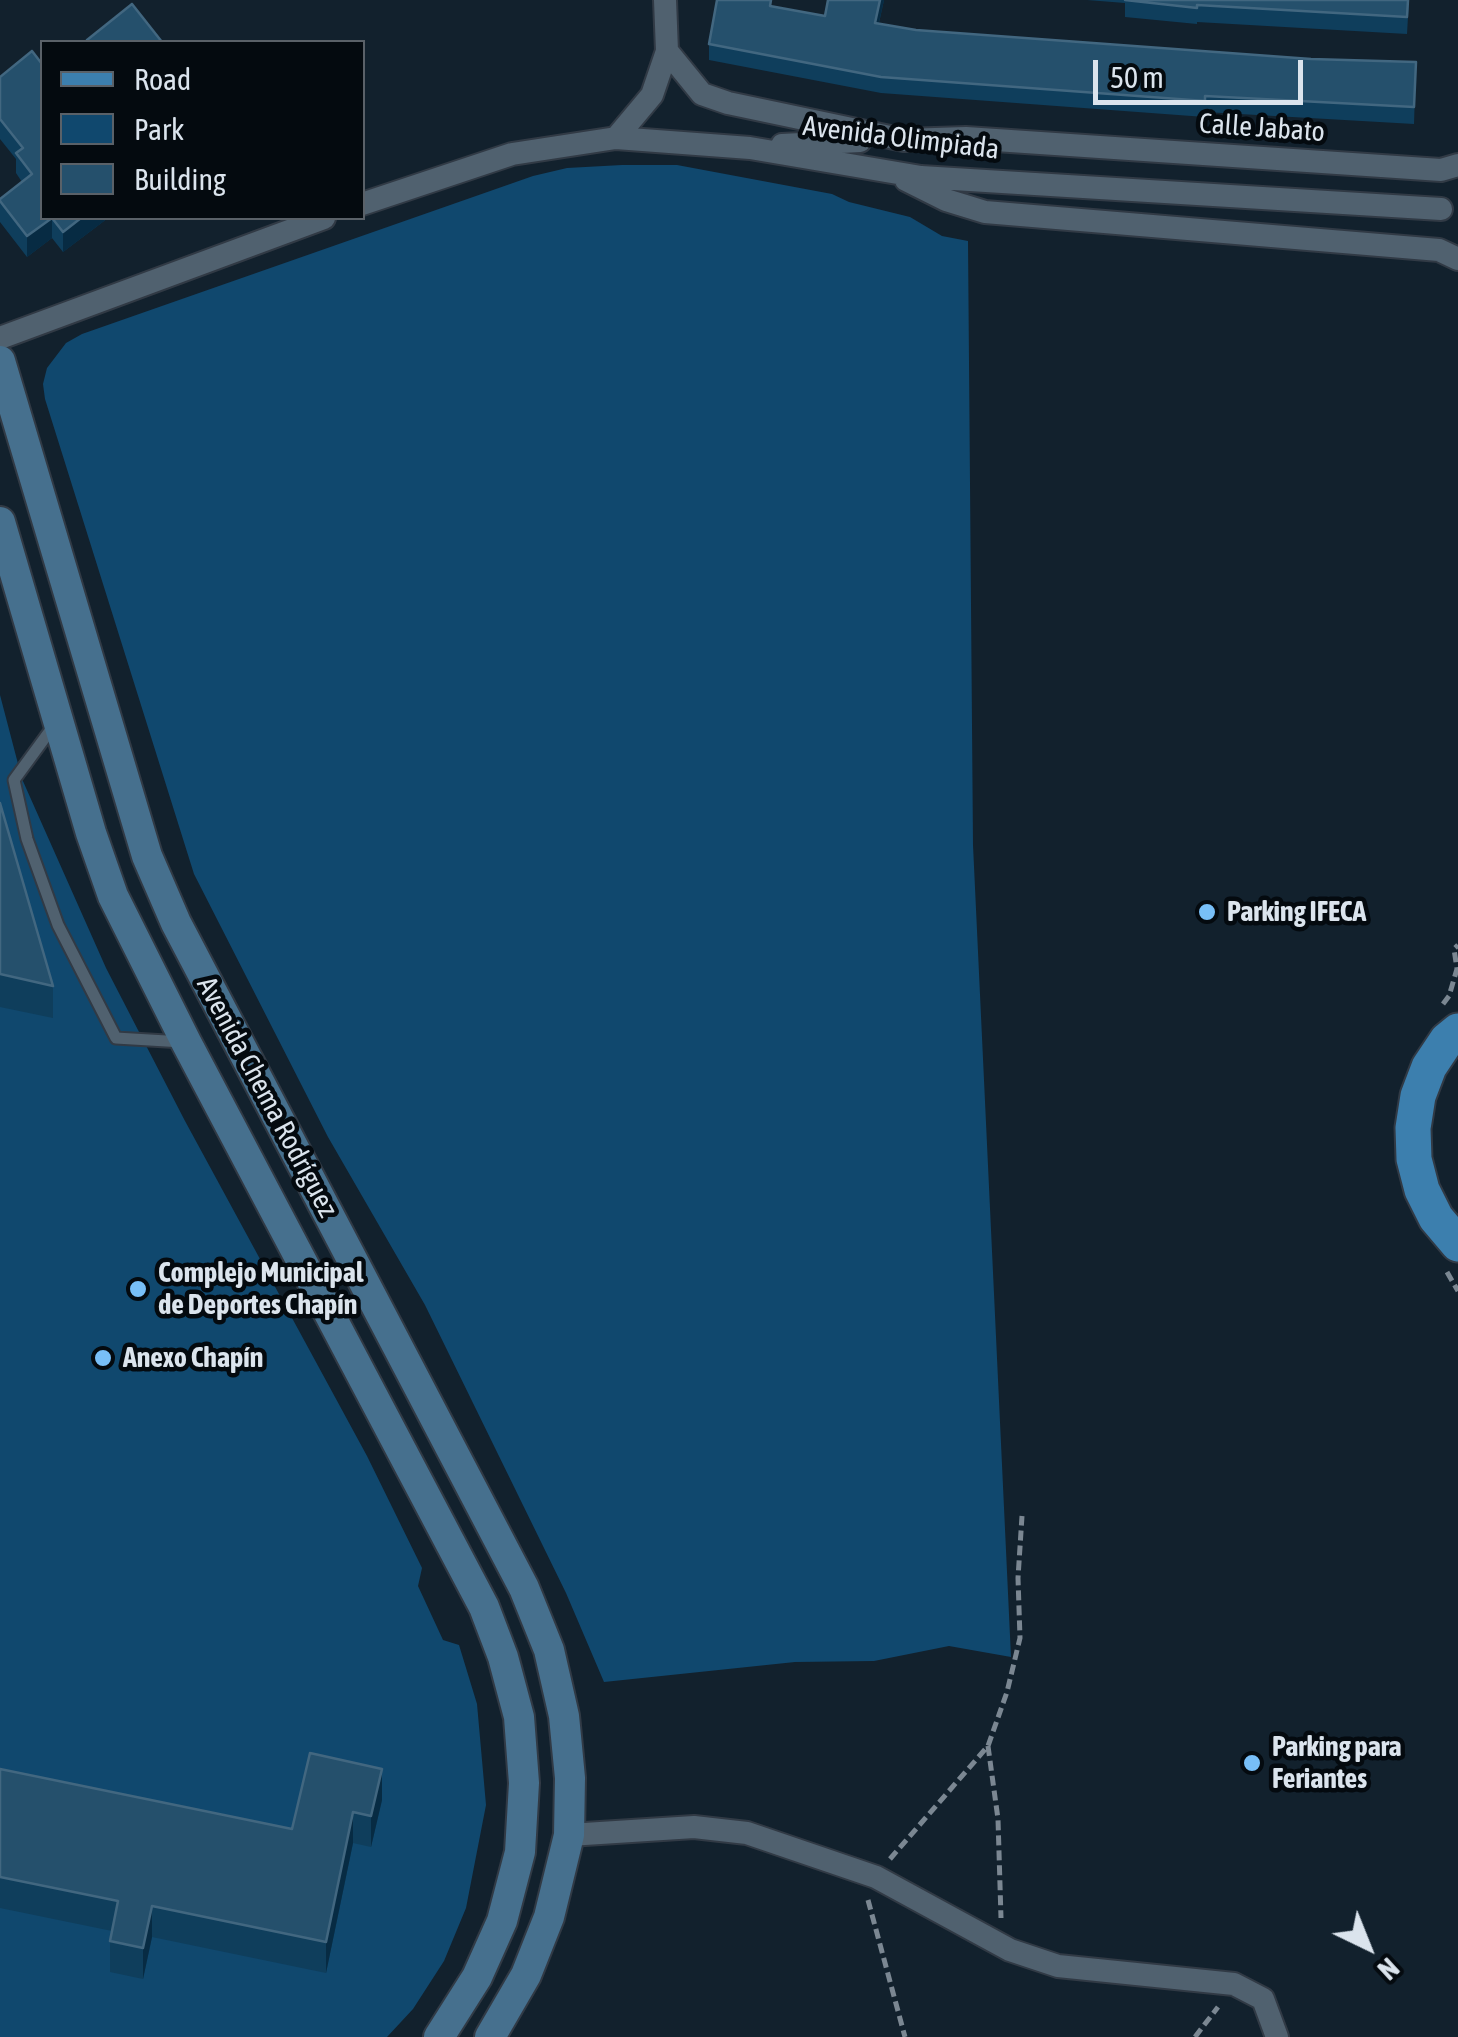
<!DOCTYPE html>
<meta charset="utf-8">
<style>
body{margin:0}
#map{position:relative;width:1458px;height:2037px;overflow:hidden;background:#12212d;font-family:"Asap Condensed",sans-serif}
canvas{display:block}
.legend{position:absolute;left:40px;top:40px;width:325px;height:180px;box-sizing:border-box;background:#040a0f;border:2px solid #5a6168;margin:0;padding:12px 18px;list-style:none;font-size:30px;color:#dbe4ed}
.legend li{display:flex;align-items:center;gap:20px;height:50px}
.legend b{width:50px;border:2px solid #5a6168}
.north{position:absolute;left:1318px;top:1897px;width:100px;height:100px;-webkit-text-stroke:8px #040a0f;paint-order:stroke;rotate:137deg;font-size:28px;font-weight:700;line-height:40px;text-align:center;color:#dbe4ed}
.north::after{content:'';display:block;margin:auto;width:35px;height:45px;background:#dbe4ed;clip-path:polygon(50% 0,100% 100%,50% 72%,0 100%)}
.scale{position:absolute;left:1093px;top:60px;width:210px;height:45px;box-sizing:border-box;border:5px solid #dbe4ed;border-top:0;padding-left:12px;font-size:30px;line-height:35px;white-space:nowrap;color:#dbe4ed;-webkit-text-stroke:8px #040a0f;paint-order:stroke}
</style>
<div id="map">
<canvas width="1458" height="2037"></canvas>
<ul class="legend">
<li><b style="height:12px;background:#3c7fae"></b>Road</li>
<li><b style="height:28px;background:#10486e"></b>Park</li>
<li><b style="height:28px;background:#25506c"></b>Building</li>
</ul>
<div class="north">N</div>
<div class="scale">50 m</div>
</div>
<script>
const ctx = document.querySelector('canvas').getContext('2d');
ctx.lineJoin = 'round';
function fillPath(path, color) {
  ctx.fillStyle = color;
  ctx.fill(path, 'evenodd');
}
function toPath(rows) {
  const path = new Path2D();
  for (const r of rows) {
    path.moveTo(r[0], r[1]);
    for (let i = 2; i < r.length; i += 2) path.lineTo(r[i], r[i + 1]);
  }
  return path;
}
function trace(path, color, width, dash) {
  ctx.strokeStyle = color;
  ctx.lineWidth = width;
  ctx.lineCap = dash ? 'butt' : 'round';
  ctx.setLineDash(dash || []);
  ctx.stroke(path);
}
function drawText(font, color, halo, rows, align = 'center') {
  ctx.font = font + ' "Asap Condensed",sans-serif';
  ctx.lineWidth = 9;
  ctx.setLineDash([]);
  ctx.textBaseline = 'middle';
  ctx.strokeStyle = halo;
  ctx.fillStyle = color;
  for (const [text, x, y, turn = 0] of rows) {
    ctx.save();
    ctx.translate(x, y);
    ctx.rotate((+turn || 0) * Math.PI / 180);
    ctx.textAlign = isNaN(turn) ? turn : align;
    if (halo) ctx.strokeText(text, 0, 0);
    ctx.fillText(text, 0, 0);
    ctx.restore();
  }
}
fillPath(toPath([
 [622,165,677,165,832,194,849,202,910,217,942,236,968,241,973,845,1011,1657,949,1646,874,1661,795,1662,604,1682,566,1593,425,1305,328,1137,194,874,45,399,43,384,47,368,66,343,82,334,533,176,567,168],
 [0,695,22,779,106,968,185,1121,367,1456,422,1568,418,1586,443,1640,459,1645,477,1704,486,1805,466,1908,444,1961,413,2009,387,2037,0,2037]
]), '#10486e');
const lane = toPath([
 [55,724,14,780,27,839,58,925,116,1038,183,1042]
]);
const street = toPath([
 [667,51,702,94,728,103,904,140,966,138,1441,170,1458,165],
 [616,138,652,95,667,51,665,0],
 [782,145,860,141],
 [906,180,946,200,985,212,1439,250,1458,259],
 [362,204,512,154,616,138,750,148,921,177,1441,209],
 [0,338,324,218],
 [569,1835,694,1827,747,1833,876,1877,1010,1950,1058,1966,1234,1984,1263,1999,1277,2037]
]);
const secondary = toPath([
 [0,361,147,856,176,923,524,1588,549,1650,564,1716,570,1778,569,1835,549,1917,526,1975,490,2037],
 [0,522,91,833,113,896,186,1042,484,1607,503,1657,519,1717,524,1783,520,1852,502,1921,477,1977,439,2037]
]);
const primary = toPath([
 [1458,1031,1447,1040,1429,1067,1418,1096,1413,1128,1414,1159,1422,1190,1436,1218,1458,1244]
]);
trace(lane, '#313a45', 15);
trace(street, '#313a45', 26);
trace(secondary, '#313a45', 34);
trace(primary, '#313a45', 39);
trace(toPath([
 [1443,1004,1449,996,1457,969,1454,949,1458,945],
 [1447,1272,1458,1291],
 [988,1746,998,1819,1001,1918],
 [890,1859,988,1746,1007,1692,1020,1638,1018,1578,1022,1516],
 [868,1900,905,2037],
 [1195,2037,1218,2007]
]), '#7b8792', 5, [10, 5]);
trace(lane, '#50616f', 11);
trace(street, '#50616f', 22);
trace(secondary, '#46708e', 30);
trace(primary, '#3c7fae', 35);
fillPath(toPath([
 [828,0,884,0,879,23,916,30,1311,59,1416,62,1414,124,1205,112,1205,117,881,93,709,60,709,44,773,7,825,16],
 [1087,0,1409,0,1407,34,1197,22,1197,24,1125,17,1125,3],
 [32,51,42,218,108,218,63,252,52,238,27,257,0,222,0,199,22,182,16,173,16,159,0,139,0,77],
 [0,803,53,986,53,1018,0,1007],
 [0,1769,292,1829,382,1800,371,1847,353,1843,326,1973,152,1937,143,1979,110,1972,110,1941,112,1931,0,1908]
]), '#0f3e5c');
fillPath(toPath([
 [880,0,884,0,875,39,875,23],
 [52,218,52,238,27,257,27,236],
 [81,218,108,218,63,252,63,232],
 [382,1769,382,1800,371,1847,371,1816],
 [353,1812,353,1843,326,1973,326,1942],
 [152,1906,152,1937,143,1979,143,1948]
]), '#072b43');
const building = toPath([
 [717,0,771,0,770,6,825,16,828,0,880,0,875,23,916,30,1311,59,1416,62,1414,107,1205,96,1205,101,881,77,709,44,717,0],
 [1125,0,1408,0,1407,17,1197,5,1197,8,1125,0],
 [132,4,162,42,89,42,87,40,132,4],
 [32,51,42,64,42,218,52,218,27,236,0,201,0,199,32,174,16,153,23,148,0,119,0,77,32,51],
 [52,218,81,218,63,232,52,218],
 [0,803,53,986,0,974,0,803],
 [310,1753,382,1769,371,1816,353,1812,326,1942,152,1906,143,1948,110,1941,118,1901,0,1877,0,1769,292,1829,310,1753]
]);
fillPath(building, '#25506c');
trace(building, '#426780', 2.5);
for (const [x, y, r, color] of [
 [1207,912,10,"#78bff7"],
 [138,1289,10,"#78bff7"],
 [103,1358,10,"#78bff7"],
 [1252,1763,10,"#78bff7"]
]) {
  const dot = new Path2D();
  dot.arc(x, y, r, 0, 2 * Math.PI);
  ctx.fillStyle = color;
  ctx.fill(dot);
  trace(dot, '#040a0f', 4);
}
drawText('28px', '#dbe4ed', '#040a0f', [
 ["Calle Jabato",1262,128,4],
 ["Avenida Olimpiada",901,138,7],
 ["Avenida Chema Rodríguez",267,1097,62]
]);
drawText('bold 28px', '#dbe4ed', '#040a0f', [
 ["Parking IFECA",1227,912],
 ["Complejo Municipal",158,1273],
 ["de Deportes Chapín",158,1305],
 ["Anexo Chapín",123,1358],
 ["Parking para",1272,1747],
 ["Feriantes",1272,1779]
], 'left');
</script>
